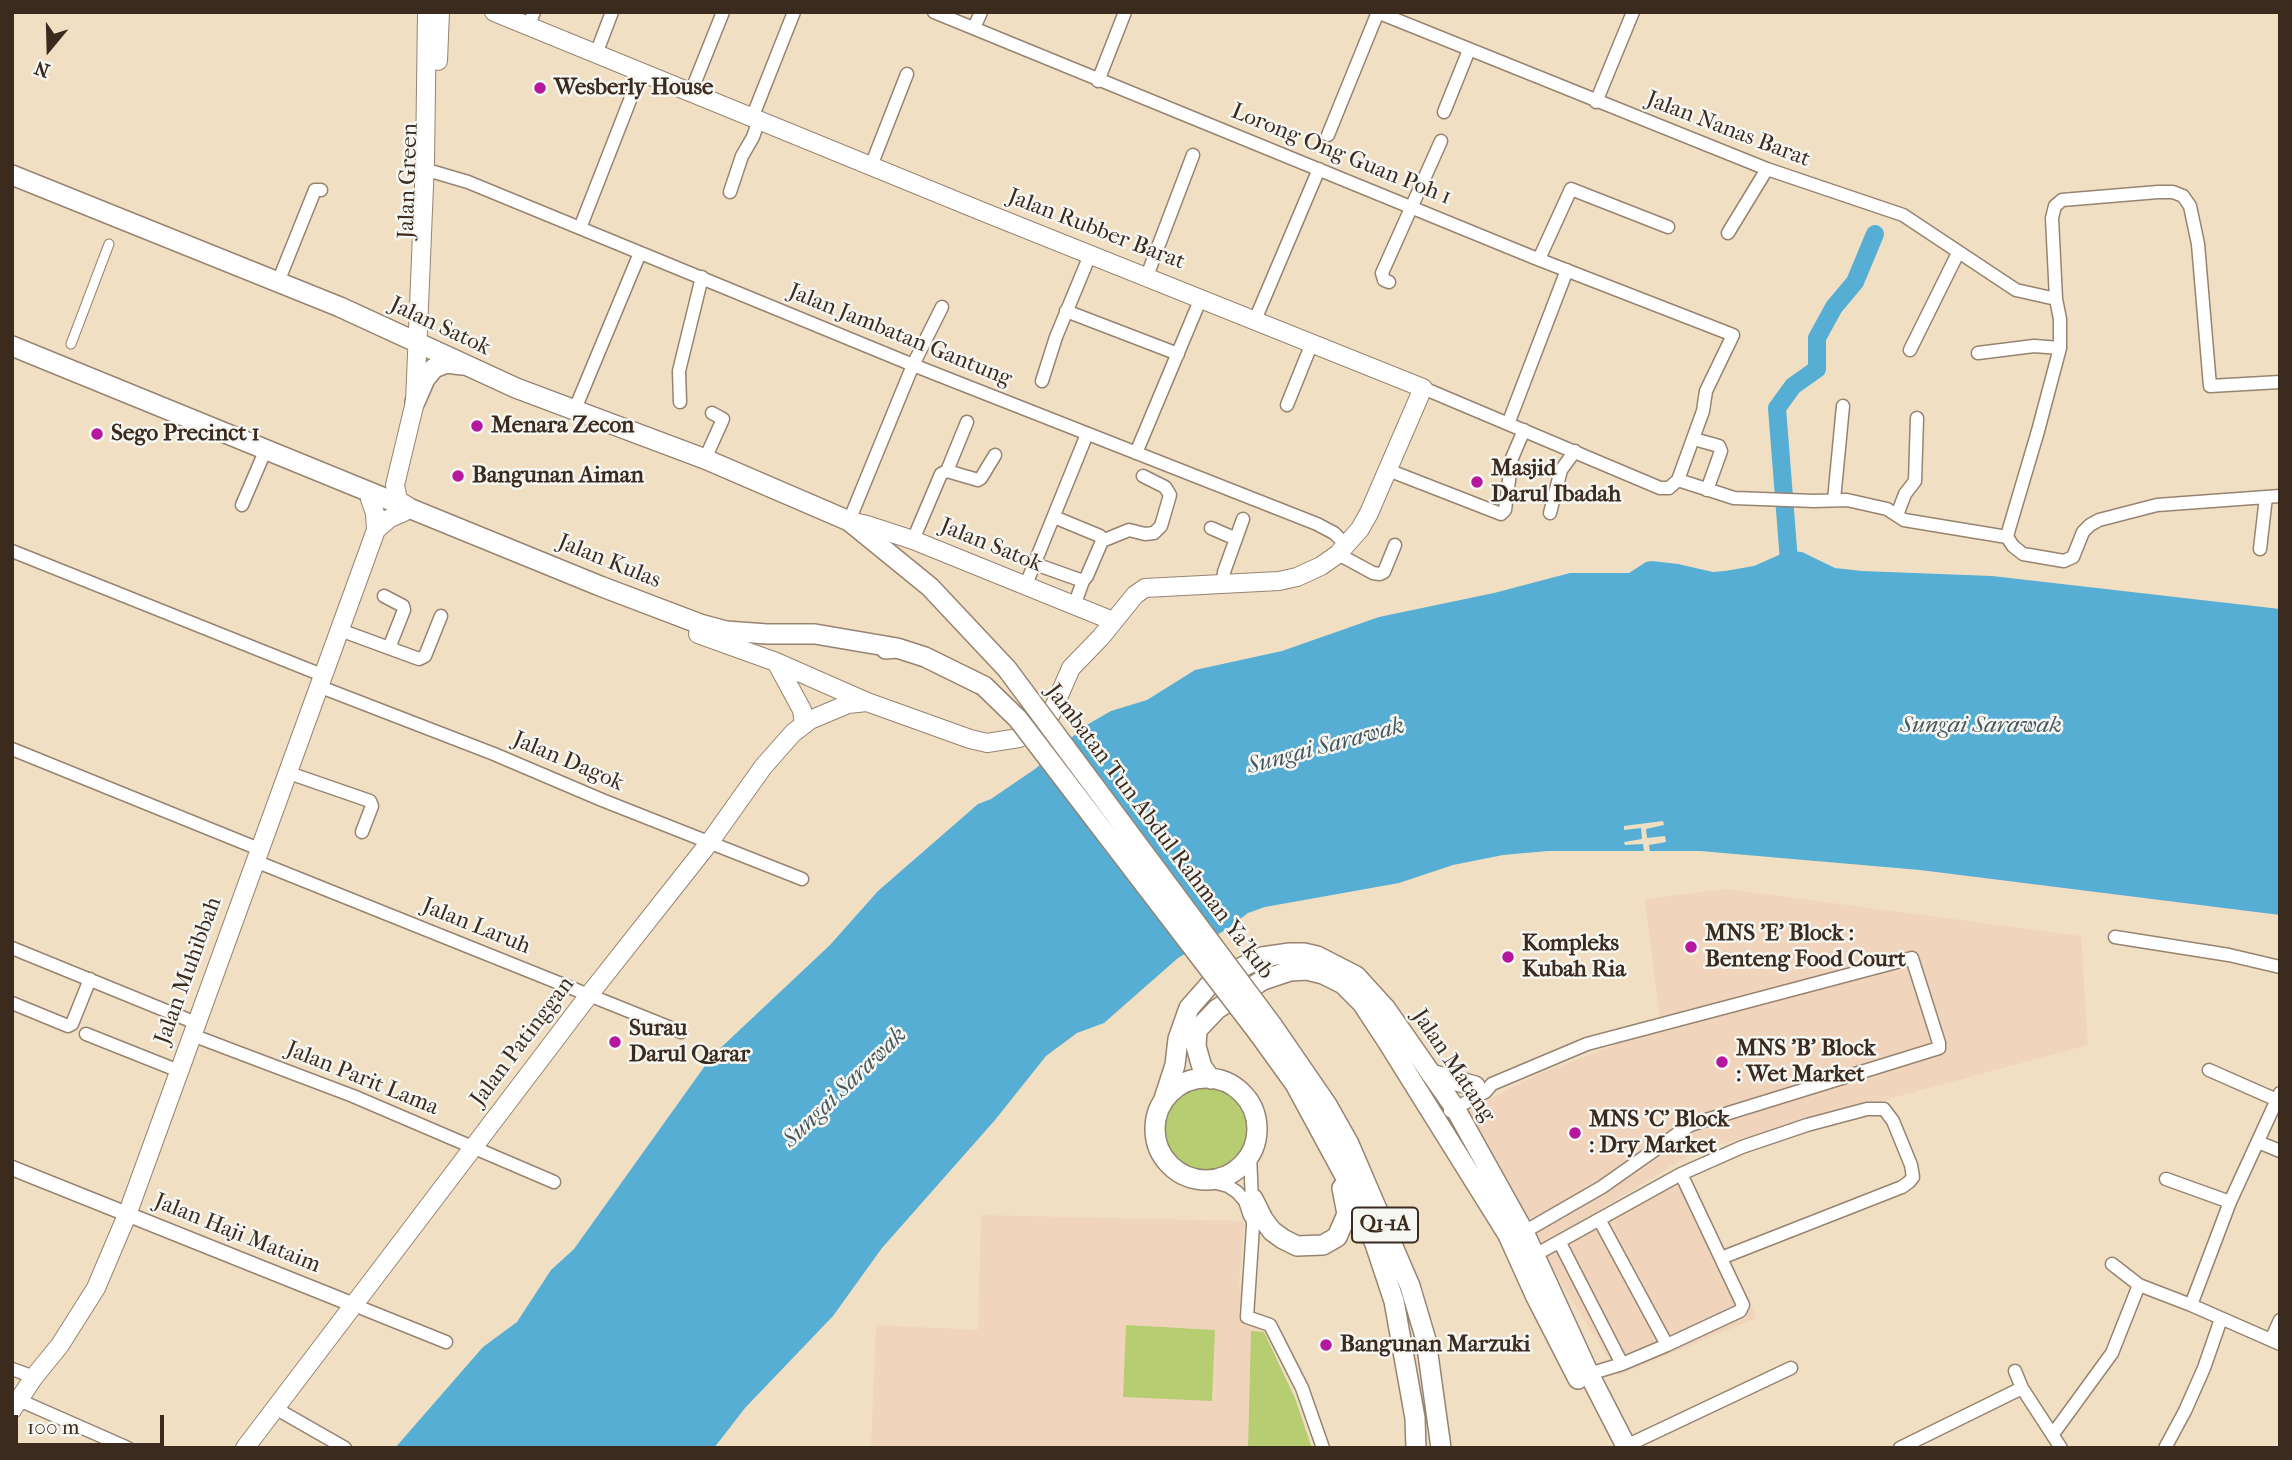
<!DOCTYPE html>
<style>
body{margin:0}
#map{position:relative;width:2292px;height:1460px;overflow:hidden;background:#f0dfc2;font-family:"IM FELL French Canon",serif}
canvas{display:block}
.frame{position:absolute;inset:0;border:14px solid #3b2a1e;pointer-events:none}
.north{position:absolute;left:14px;top:14px;width:70px;height:70px;-webkit-text-stroke:5px #f6f6f2;paint-order:stroke;rotate:199deg;font-size:19px;font-weight:700;line-height:28px;text-align:center;color:#3b2a1e}
.north::after{content:'';display:block;margin:auto;width:24px;height:32px;background:#3b2a1e;clip-path:polygon(50% 0,100% 100%,50% 72%,0 100%)}
.scale{position:absolute;left:14px;top:1415px;width:150px;height:32px;box-sizing:border-box;border:4px solid #3b2a1e;border-top:0;padding-left:9px;font-size:21px;line-height:24px;white-space:nowrap;color:#3b2a1e;-webkit-text-stroke:5px #f6f6f2;paint-order:stroke}
</style>
<div id="map">
<canvas width="2292" height="1460"></canvas>
<div class="frame"></div>
<div class="north">N</div>
<div class="scale">100 m</div>
</div>
<script>
const c = document.querySelector('canvas').getContext('2d');
c.lineJoin = 'round';
function fillPath(path, color) { c.fillStyle = color; c.fill(path, 'evenodd'); }
const shape = rows => new Path2D(rows.map(r => 'M' + r).join(''));
function strokePath(path, color, width, dash) { c.strokeStyle = color; c.lineWidth = width; c.lineCap = dash ? 'butt' : 'round'; c.setLineDash(dash || []); c.stroke(path); }
function write(font, color, halo, rows, align = 'center') {
  c.font = font + ' "IM FELL French Canon",serif'; c.lineWidth = 5; c.setLineDash([]); c.textBaseline = 'middle'; c.strokeStyle = halo; c.fillStyle = color; for (const [text, x, y, turn = 0] of rows) {
    c.save(); c.translate(x, y); c.rotate((+turn || 0) * Math.PI / 180); c.textAlign = isNaN(turn) ? turn : align; if (halo) c.strokeText(text, 0, 0); c.fillText(text, 0, 0); c.restore();
  }
}
const built = shape([
 [1727,889,2081,936,2088,1045,1696,1151,1539,1247,1466,1111,1539,1074,1661,1028,1645,899],
 [1688,1174,1757,1318,1619,1375,1543,1254],
 [981,1215,1244,1221,1239,1286,1259,1322,1262,1337,1259,1448,871,1448,876,1325,978,1330]
]);
const green = shape([
 '1165 1129a41 41 0 1 1 82 0a41 41 0 1 1-82 0Z',
 [1126,1325,1215,1330,1212,1401,1123,1397],
 [1251,1331,1264,1332,1295,1398,1312,1448,1248,1448]
]);
const water = shape([
 [1788,551,1802,552,1835,568,1862,571,1992,576,2280,609,2280,915,1920,870,1700,851,1548,851,1503,855,1453,865,1399,883,1265,907,1248,913,1227,929,1178,958,1104,1023,1077,1033,1046,1056,995,1120,882,1248,833,1316,745,1408,714,1448,395,1448,483,1347,517,1322,551,1270,574,1249,712,1056,830,945,878,891,978,804,991,799,1035,769,1085,726,1111,711,1147,700,1195,670,1282,651,1379,617,1494,593,1570,573,1629,573,1646,562,1652,561,1678,564,1713,572,1725,571,1754,566]
]);
const pier = shape([
 [1663,821,1664,825,1646,829,1647,838,1665,836,1666,842,1649,845,1650,852,1644,852,1643,844,1625,845,1624,842,1642,839,1641,828,1624,830,1624,826]
]);
const river = shape([
 [1790,574,1777,408,1793,386,1817,369,1817,338,1834,307,1855,282,1875,234]
]);
const pedestrian = shape([
 [71,344,109,244]
]);
const minor = shape([
 [934,12,1535,258,1733,335,1706,391,1703,411,1678,480],
 [1377,12,1767,169,1903,215,2016,290,2056,299],
 [528,27,534,12],
 [974,28,981,12],
 [596,54,612,12],
 [1098,81,1125,12],
 [691,92,723,12],
 [1596,102,1633,12],
 [1444,112,1469,50],
 [752,118,794,12],
 [1328,135,1378,12],
 [871,166,907,74],
 [434,172,468,182,913,365,1317,524,1334,533,1346,545],
 [730,192,742,156,753,137,759,120],
 [580,228,641,72],
 [1728,233,1767,169],
 [1539,259,1571,189,1668,227],
 [1147,276,1193,155],
 [278,282,315,190,321,190],
 [1389,282,1384,280,1382,273,1441,141],
 [1066,311,1178,354],
 [1255,320,1319,169],
 [1910,350,1958,253],
 [1978,353,2034,346,2060,348],
 [1042,381,1056,337,1090,255],
 [2280,382,2210,386,2198,244,2190,206,2183,196,2173,192,2158,192,2062,200,2055,206,2052,218,2056,299,2060,319,2060,348,2038,431,2009,529,2007,537,2013,546,2023,554,2064,561,2073,557,2083,532,2090,525,2099,520,2157,505,2280,496],
 [1423,388,1660,488,1669,488,1678,480],
 [680,402,679,371,702,277],
 [1287,405,1312,343],
 [575,409,640,253],
 [1508,424,1567,270],
 [1694,439,1719,446,1721,451,1707,490],
 [1136,453,1201,298],
 [705,459,723,419,712,413],
 [1388,470,1501,514,1505,510,1512,458,1524,430],
 [947,471,967,422],
 [1678,480,1734,498,1814,501,1847,500,1887,509,1904,520,2007,537],
 [1834,500,1843,406],
 [242,505,266,449],
 [1550,513,1561,470,1575,451],
 [1897,515,1905,494,1915,481,1917,418],
 [1054,517,1100,536,1102,541,1087,576,1083,581,1074,606],
 [849,521,913,365,942,307],
 [1211,528,1234,538],
 [913,540,941,474,947,471,978,480,981,478,995,455],
 [1102,541,1129,530,1145,534,1154,533,1161,526,1170,495,1165,487,1143,476],
 [2260,549,2266,497],
 [12,551,322,675],
 [1338,554,1373,573,1380,574,1384,572,1395,545],
 [1035,564,1083,581],
 [1223,584,1224,572,1243,519],
 [1025,587,1087,434],
 [384,596,403,606,404,610,389,648],
 [340,630,419,659,425,656,441,616],
 [318,686,494,754,602,800,802,879],
 [12,749,259,849],
 [286,772,370,801,372,806,362,832],
 [255,861,681,1032],
 [2115,937,2229,955,2280,967],
 [12,948,196,1023],
 [12,1003,68,1026,72,1024,90,979],
 [86,1034,179,1071],
 [192,1035,353,1096,554,1182],
 [2209,1070,2277,1100],
 [1450,1111,1485,1092,1492,1084,1587,1044,1912,958,1939,1043,1939,1048,1690,1125,1602,1187,1524,1232],
 [2258,1142,2280,1151],
 [1250,1154,1253,1226,1247,1317,1270,1325,1302,1388,1323,1448],
 [1681,1174,1742,1147,1807,1125,1867,1109,1884,1109,1893,1121,1911,1165,1913,1177,1909,1182,1902,1187,1721,1258],
 [2166,1179,2230,1202],
 [1205,1180,1228,1186,1237,1192,1245,1201,1250,1216],
 [1600,1221,1667,1345],
 [1560,1243,1622,1364],
 [1535,1255,1681,1174,1743,1305,1740,1311,1667,1345,1622,1364,1589,1374],
 [2112,1264,2139,1285,2191,1305,2280,1344],
 [354,1305,446,1342],
 [2191,1305,2230,1202,2280,1093],
 [2271,1340,2280,1320],
 [12,1369,34,1377],
 [2015,1371,2022,1388,2061,1448],
 [19,1400,128,1448],
 [275,1408,345,1448],
 [2053,1434,2112,1353,2139,1285],
 [1626,1446,1791,1368],
 [1900,1448,2022,1388],
 [2165,1448,2185,1411,2204,1368,2221,1319]
]);
const tertiary = shape([
 [12,1168,354,1305]
]);
const secondary = shape([
 [494,12,981,211,1423,388,1369,513,1360,529,1338,554,1321,566,1297,577,1279,581,1145,588,1135,595,1101,637,1071,668,1051,714,1038,728,1019,738,987,743,970,739,867,702,776,662,698,634],
 [438,61,440,12],
 [409,507,398,500,395,485,415,402,425,162,427,12],
 [849,521,867,525,913,540,1113,621],
 [376,530,390,518,404,512],
 [776,662,802,710,804,724],
 [12,1410,34,1377,60,1345,96,1288,127,1215,376,530,375,513,370,499],
 [245,1448,589,995,709,843,763,767,793,733,810,720,848,704,867,702]
]);
const primary = shape([
 [12,175,340,307,516,388,705,459,849,521,930,587,1007,669],
 [12,346,600,586,700,624,726,631,767,634,815,634,897,648],
 [415,402,425,379,434,368,447,363,462,365],
 [886,649,897,648,925,657,984,686],
 [1272,1025,1327,1105,1349,1144,1410,1286,1426,1340,1441,1448],
 [1259,1034,1295,1084,1347,1180,1375,1244,1394,1301,1415,1418,1416,1448],
 [1431,1074,1475,1086],
 '1155 1129a51 51 0 1 1 102 0a51 51 0 1 1-102 0Z',
 [1211,1079,1202,1067,1199,1057,1196,1046,1197,1030,1217,1009,1263,980,1290,971,1307,970,1323,974,1343,984,1362,1003,1387,1041,1508,1235,1536,1297,1578,1379],
 [1163,1102,1175,1065,1178,1039,1189,1008,1211,983,1262,957,1290,953,1304,953,1317,956,1356,976,1386,1009,1455,1108,1524,1232,1589,1374,1627,1448],
 [1253,1199,1263,1219,1272,1231,1283,1239,1297,1246,1323,1245,1337,1237,1347,1214,1342,1188]
]);
const primaryBridge = shape([
 [1007,669,1272,1025],
 [984,686,1018,719,1259,1034]
]);
const markers = [
 [540,88,7,"#b5179e"],
 [477,426,7,"#b5179e"],
 [97,434,7,"#b5179e"],
 [458,476,7,"#b5179e"],
 [1477,482,7,"#b5179e"],
 [1691,947,7,"#b5179e"],
 [1508,957,7,"#b5179e"],
 [615,1042,7,"#b5179e"],
 [1722,1062,7,"#b5179e"],
 [1575,1133,7,"#b5179e"],
 [1326,1345,7,"#b5179e"]
];
const shields = [
 [1385,1225,66]
];
const shieldNames = [
 ["Q1-1A",1385,1225]
];
const poiNames = [
 ["Wesberly House",554,88],
 ["Menara Zecon",491,426],
 ["Sego Precinct 1",111,434],
 ["Masjid",1491,469],
 ["Darul Ibadah",1491,495],
 ["Bangunan Aiman",472,476],
 ["MNS 'E' Block :",1705,934],
 ["Benteng Food Court",1705,960],
 ["Kompleks",1522,944],
 ["Kubah Ria",1522,970],
 ["Surau",629,1029],
 ["Darul Qarar",629,1055],
 ["MNS 'B' Block",1736,1049],
 [": Wet Market",1736,1075],
 ["MNS 'C' Block",1589,1120],
 [": Dry Market",1589,1146],
 ["Bangunan Marzuki",1340,1345]
];
const streetNames = [
 ["Jalan Nanas Barat",1728,130,21],
 ["Lorong Ong Guan Poh 1",1341,155,22],
 ["Jalan Green",409,181,-88],
 ["Jalan Rubber Barat",1096,230,21],
 ["Jalan Satok",440,327,25],
 ["Jalan Jambatan Gantung",900,336,22],
 ["Jalan Satok",991,546,22],
 ["Jalan Kulas",609,562,22],
 ["Jalan Dagok",568,762,23],
 ["Jambatan Tun Abdul Rahman Ya'kub",1159,832,53],
 ["Jalan Laruh",476,927,22],
 ["Jalan Muhibbah",189,971,-70],
 ["Jalan Patinggan",523,1042,-53],
 ["Jalan Matang",1453,1066,56],
 ["Jalan Parit Lama",362,1079,22],
 ["Jalan Haji Mataim",237,1234,22]
];
const waterNames = [
 ["Sungai Sarawak",1981,726],
 ["Sungai Sarawak",1326,747,-15],
 ["Sungai Sarawak",845,1088,-44]
];
fillPath(built, '#f0d5bc');
fillPath(green, '#b7cd72');
fillPath(water, '#57aed4');
fillPath(pier, '#f0dfc2');
strokePath(river, '#57aed4', 18);
strokePath(pedestrian, '#968470', 11);
strokePath(minor, '#968470', 15);
strokePath(tertiary, '#968470', 17);
strokePath(secondary, '#968470', 20);
strokePath(primary, '#968470', 22);
strokePath(pedestrian, '#fff', 9);
strokePath(minor, '#fff', 12);
strokePath(tertiary, '#fff', 14);
strokePath(secondary, '#fff', 18);
strokePath(primary, '#fff', 19);
strokePath(primaryBridge, '#968470', 22, []);
strokePath(primaryBridge, '#fff', 19);
for (const [x, y, r, color] of markers) { const dot = new Path2D(); dot.arc(x, y, r, 0, 2 * Math.PI); c.fillStyle = color; c.fill(dot); strokePath(dot, '#f6f6f2', 2.5); }
for (const [x, y, w] of shields) { const box = new Path2D(); box.roundRect(x - w / 2, y - 17.5, w, 35, 5); c.fillStyle = '#f6f6f2'; c.fill(box); strokePath(box, '#3b2a1e', 2); }
write('bold 21px', '#3b2a1e', null, shieldNames);
write('bold 23px', '#3b2a1e', '#f6f6f2', poiNames, 'left');
write('23px', '#3b2a1e', '#f6f6f2', streetNames);
write('italic 24px', '#45585e', '#f6f6f2', waterNames);
</script>
